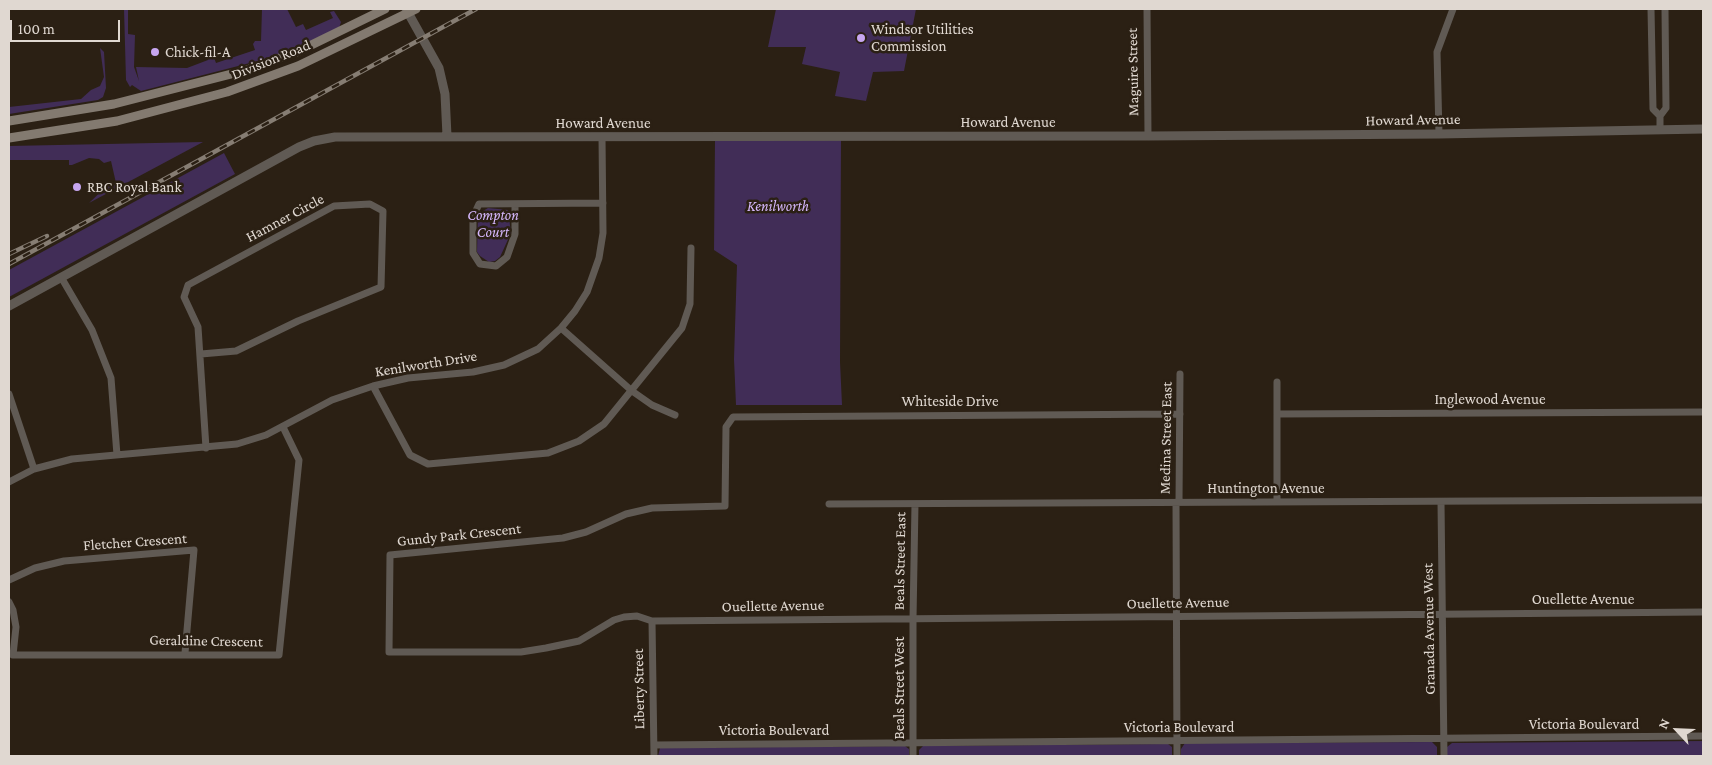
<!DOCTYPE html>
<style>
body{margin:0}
#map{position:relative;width:1712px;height:765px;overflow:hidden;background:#2b2014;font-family:"Crimson Pro",serif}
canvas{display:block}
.frame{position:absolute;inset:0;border:10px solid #e0d8d1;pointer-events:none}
.north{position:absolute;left:1652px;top:705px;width:50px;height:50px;-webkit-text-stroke:4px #2b2014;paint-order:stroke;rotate:295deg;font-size:14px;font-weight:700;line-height:20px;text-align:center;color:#e0d8d1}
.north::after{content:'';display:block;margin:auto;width:18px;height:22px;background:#e0d8d1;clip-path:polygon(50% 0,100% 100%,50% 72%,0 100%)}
.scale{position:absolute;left:10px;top:20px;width:110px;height:22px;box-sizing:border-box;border:2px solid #e0d8d1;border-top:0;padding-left:6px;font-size:15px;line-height:18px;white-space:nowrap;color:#e0d8d1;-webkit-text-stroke:4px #2b2014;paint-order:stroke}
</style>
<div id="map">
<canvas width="1712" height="765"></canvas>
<div class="frame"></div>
<div class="north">N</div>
<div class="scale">100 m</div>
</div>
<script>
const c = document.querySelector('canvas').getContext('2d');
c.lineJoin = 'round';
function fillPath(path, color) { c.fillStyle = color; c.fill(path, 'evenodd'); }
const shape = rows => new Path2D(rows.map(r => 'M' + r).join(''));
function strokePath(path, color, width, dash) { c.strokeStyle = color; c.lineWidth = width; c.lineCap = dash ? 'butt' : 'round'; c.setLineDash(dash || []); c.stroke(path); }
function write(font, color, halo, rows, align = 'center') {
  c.font = font + ' "Crimson Pro",serif'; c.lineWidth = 5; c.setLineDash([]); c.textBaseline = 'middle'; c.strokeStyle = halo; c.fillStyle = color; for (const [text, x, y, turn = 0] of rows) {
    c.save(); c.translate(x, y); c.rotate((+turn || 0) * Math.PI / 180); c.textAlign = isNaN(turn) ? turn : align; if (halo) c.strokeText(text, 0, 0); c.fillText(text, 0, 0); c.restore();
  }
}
const green = shape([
 [124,9,128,9,128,34,135,35,134,67,139,81,136,67,187,68,208,60,212,52,216,63,255,50,253,44,255,41,261,41,262,9,287,9,296,27,303,24,306,30,333,18,330,12,334,11,341,22,339,28,277,56,141,91,132,85,130,87,126,80],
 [776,9,916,9,904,71,873,72,866,101,835,96,840,72,802,64,806,47,768,47],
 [100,48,104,52,106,88,103,97,98,100,9,114,9,107,81,99,91,90,100,86,104,77],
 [715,140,841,140,840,362,842,405,736,405,734,359,737,265,714,250],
 [203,142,89,203,109,184,116,183,111,161,104,163,99,159,89,158,72,165,69,165,69,160,9,160,9,146],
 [224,153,235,174,9,297,9,270],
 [488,208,508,210,511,233,500,257,495,261,489,262,480,256,477,252,478,214],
 [1703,741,1703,756,1447,756,1447,747,1452,743],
 [1432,742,1437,747,1437,756,1181,756,1181,749,1185,743],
 [1168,744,1172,747,1172,756,919,756,919,750,923,746],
 [905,746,909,749,909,756,658,756,660,748]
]);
const minor = shape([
 [1147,9,1148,136],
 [1651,9,1653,109,1660,116],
 [1660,129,1660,116,1666,108,1665,9],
 [1439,134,1437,52,1453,9],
 [515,204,515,234,507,257,496,266,480,264,473,253,473,217,479,204,603,203],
 [61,277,92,330,111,378,117,455],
 [561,328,632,391,652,405,675,415],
 [201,354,236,351,298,321,381,287,383,211,370,204,334,206,188,285,184,297,198,327,206,448],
 [373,386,410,455,428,464,548,453,579,441,604,424,682,328,690,304,691,248],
 [9,394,34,469],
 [1180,414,733,417,726,427,725,506,652,508,626,514,586,532,563,538,390,555,389,652,521,652,546,648,579,641,614,620,624,617,637,616,652,621,1703,612],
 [1277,414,1703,412],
 [9,482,34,469,72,459,237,444,266,435,332,400,373,386,408,378,473,372,504,365,538,349,561,328,575,311,587,292,599,258,603,233,602,137],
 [1179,502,1180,374],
 [1277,502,1277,382],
 [1441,502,1444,756],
 [1176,503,1177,756],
 [829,504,1703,500],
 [9,580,35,568,64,561,194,550,185,653],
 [9,602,13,610,16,627,13,655,279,655,299,460,283,427],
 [652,621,654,756],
 [654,745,1703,736],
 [913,756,913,619,915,504]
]);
const tertiary = shape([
 [406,9,439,68,445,94,447,136],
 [9,306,299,147,314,141,335,137,1148,136,1439,134,1703,129]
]);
const secondary = shape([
 [9,121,114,104,247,70,299,51,385,9],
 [9,138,117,121,227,92,298,66,416,9]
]);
const rail = shape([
 [9,254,47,236],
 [9,264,476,9]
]);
const markers = [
 [861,38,5,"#c7a6f0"],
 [155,52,5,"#c7a6f0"],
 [77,187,5,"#c7a6f0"]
];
const poiNames = [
 ["Windsor Utilities",871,29],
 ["Commission",871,46],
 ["Chick-fil-A",165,52],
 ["RBC Royal Bank",87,187]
];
const streetNames = [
 ["Division Road",271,60,-22],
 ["Maguire Street",1133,72,-91],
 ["Howard Avenue",1413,120,-1],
 ["Howard Avenue",1008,122],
 ["Howard Avenue",603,123],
 ["Hamner Circle",285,218,-28],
 ["Kenilworth Drive",426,364,-9],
 ["Inglewood Avenue",1490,399],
 ["Whiteside Drive",950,401],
 ["Medina Street East",1166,438,-89],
 ["Huntington Avenue",1266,488],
 ["Gundy Park Crescent",459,535,-6],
 ["Fletcher Crescent",135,542,-4],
 ["Beals Street East",900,561,-89],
 ["Ouellette Avenue",1583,599],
 ["Ouellette Avenue",1178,603,-1],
 ["Ouellette Avenue",773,606,-1],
 ["Granada Avenue West",1429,629,-91],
 ["Geraldine Crescent",206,641,1],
 ["Beals Street West",899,688,-90],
 ["Liberty Street",639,689,-91],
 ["Victoria Boulevard",1584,724],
 ["Victoria Boulevard",1179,727],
 ["Victoria Boulevard",774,730]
];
const parkNames = [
 ["Kenilworth",778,206],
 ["Compton",493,215],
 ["Court",493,232]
];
fillPath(green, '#412d57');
strokePath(minor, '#605a54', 7);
strokePath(tertiary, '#605a54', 9);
strokePath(secondary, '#837a70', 9);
strokePath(rail, '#867d73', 4.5);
strokePath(rail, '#2b2014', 2.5, [8]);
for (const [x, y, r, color] of markers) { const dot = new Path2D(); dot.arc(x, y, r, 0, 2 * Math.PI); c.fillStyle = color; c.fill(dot); strokePath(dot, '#2b2014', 2); }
write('15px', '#e0d8d1', '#2b2014', poiNames, 'left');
write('15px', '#e0d8d1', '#2b2014', streetNames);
write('italic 15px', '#d6b8fe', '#2b2014', parkNames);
</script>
